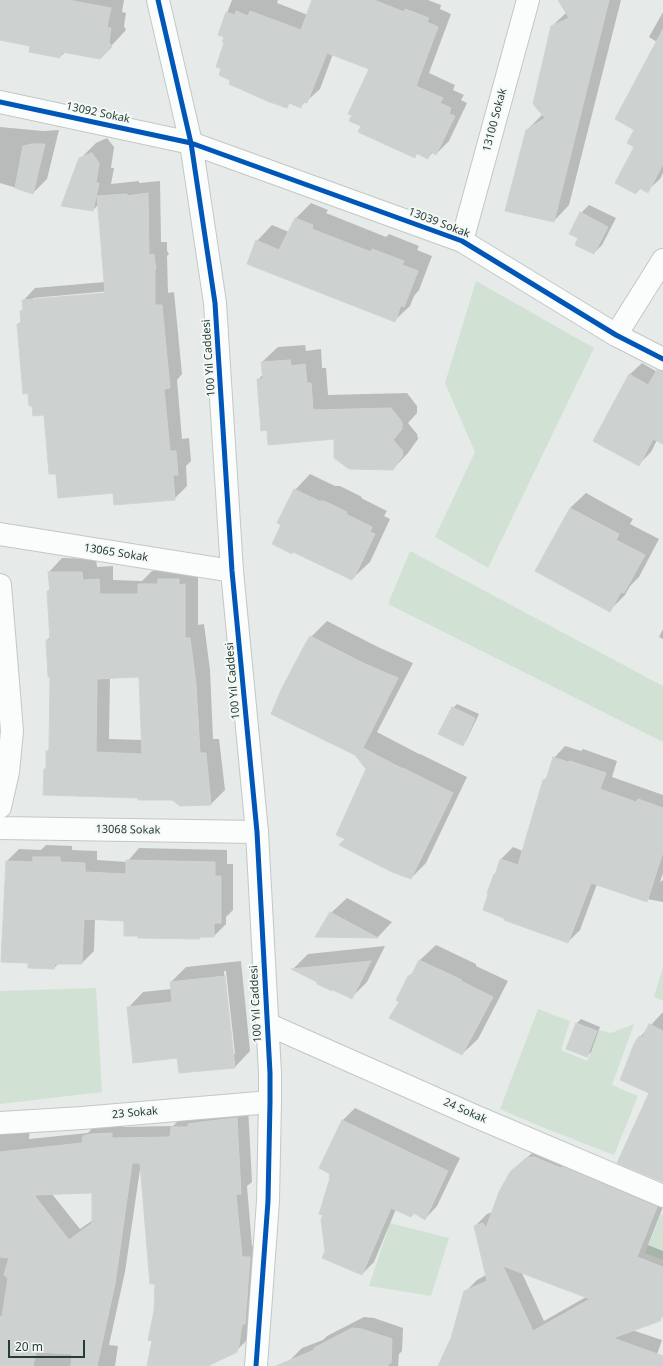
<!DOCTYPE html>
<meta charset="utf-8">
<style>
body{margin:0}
#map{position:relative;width:663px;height:1366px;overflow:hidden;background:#e6eae8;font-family:"Noto Sans",sans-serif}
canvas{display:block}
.scale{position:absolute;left:8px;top:1340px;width:77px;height:18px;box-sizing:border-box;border:2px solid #253d35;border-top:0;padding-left:5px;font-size:12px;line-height:14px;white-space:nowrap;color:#253d35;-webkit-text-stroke:3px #f4f9f6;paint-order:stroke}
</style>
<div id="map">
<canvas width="663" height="1366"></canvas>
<div class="scale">20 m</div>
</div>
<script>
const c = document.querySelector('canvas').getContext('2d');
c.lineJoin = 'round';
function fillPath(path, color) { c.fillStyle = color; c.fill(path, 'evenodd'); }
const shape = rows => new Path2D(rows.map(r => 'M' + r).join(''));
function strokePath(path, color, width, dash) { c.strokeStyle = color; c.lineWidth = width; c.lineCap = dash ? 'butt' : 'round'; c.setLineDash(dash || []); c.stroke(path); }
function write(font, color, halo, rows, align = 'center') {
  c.font = font + ' "Noto Sans",sans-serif'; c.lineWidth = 4; c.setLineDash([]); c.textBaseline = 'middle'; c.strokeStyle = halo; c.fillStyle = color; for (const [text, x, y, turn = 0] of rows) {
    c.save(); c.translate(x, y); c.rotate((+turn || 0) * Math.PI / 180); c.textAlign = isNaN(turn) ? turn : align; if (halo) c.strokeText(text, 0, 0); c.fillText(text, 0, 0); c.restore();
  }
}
const green = shape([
 [476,281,594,348,488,568,435,537,475,452,445,383],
 [410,551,663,686,663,742,388,604],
 [663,967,663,1001,654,997],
 [96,988,102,1092,0,1104,0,991],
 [538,1009,570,1021,561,1050,587,1061,599,1030,611,1033,634,1024,612,1085,638,1096,614,1155,542,1127,500,1109],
 [661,1214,663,1215,663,1260,645,1253],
 [390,1223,449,1238,431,1296,369,1286]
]);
const shadow = shape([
 [0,0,124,0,122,12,126,13,124,26,126,30,100,58,66,51,60,57,31,45,0,39],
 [232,0,278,0,277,3,308,15,313,0,428,0,441,5,440,9,451,14,429,73,455,85,453,90,464,95,461,100,467,103,449,141,436,154,433,152,428,158,418,153,414,157,362,126,370,68,333,54,320,89,300,107,290,103,286,107,231,79,222,69,225,37,219,34],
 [559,0,621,0,569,205,554,221,527,130,543,114,552,26,567,12],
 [663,12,663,173,660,179,647,191,641,188,636,193,635,129,657,42,649,37],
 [0,127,43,131,59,130,47,179,33,193,0,183],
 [107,138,114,147,111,168,114,168,111,184,139,181,139,183,160,181,161,242,167,242,167,251,169,254,167,256,168,293,174,292,182,374,177,380,182,439,189,438,191,461,186,466,187,486,174,499,114,492,57,473,45,414,18,324,22,321,21,311,23,309,23,301,35,288,105,282,99,204,93,210,80,159,96,143],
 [110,291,110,293,33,300,33,298],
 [311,203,328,210,326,213,386,237,389,234,419,246,417,250,432,256,419,290,414,296,410,306,394,321,257,241,272,225,289,232,296,218],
 [589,205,616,218,602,245,594,253,579,237,581,213],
 [305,345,306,351,321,349,322,368,326,368,328,395,407,393,417,406,417,413,408,423,417,434,418,439,408,453,393,469,335,438,268,429,258,380,263,374,262,362,278,347],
 [642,363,659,373,663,369,663,439,657,440,651,452,639,464,629,375],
 [310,474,335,486,340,486,362,497,361,498,387,511,384,516,390,519,370,562,354,577,282,525,295,490],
 [586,493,633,519,630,524,659,539,639,577,630,586,625,595,610,610,570,508],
 [62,558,96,559,97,567,113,566,113,580,142,581,152,571,198,571,198,625,204,624,210,670,213,739,219,739,225,790,211,804,181,805,172,799,47,768,47,751,50,749,51,676,47,640,50,637,48,591,50,589,49,572],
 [140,676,143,740,109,739,110,677],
 [327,621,378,647,413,663,377,732,419,754,420,754,467,777,426,863,411,878,347,838,368,769,303,648,311,637],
 [663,629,663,639,659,637],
 [457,704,479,714,466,741,462,745,453,708],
 [565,746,581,751,583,749,617,761,612,777,663,795,663,873,660,882,663,880,663,902,647,899,597,884,580,930,568,942,507,919,495,875,497,873,501,859,513,847,523,851,544,780,548,776,554,758],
 [46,845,72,846,72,850,97,851,97,860,127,862,139,848,227,850,227,864,233,864,233,910,226,917,226,924,214,936,125,920,95,919,94,951,82,963,59,963,54,968,29,962,7,861,19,849,41,850],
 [347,898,392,922,378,937,317,936,331,913],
 [436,945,476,964,476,966,508,981,478,1039,462,1054,400,1001,409,976,416,970,420,960],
 [385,946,367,982,351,998,293,969,308,954],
 [241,961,250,1051,235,1067,178,1057,128,1008,143,992,171,989,171,982,186,967],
 [224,971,226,971,235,1054,233,1054],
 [662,1013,663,1013,663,1181,650,1092,640,1037],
 [581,1019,600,1027,591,1052,587,1056,577,1023],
 [248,1107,252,1182,247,1186,252,1246,261,1246,247,1340,236,1351,206,1366,148,1366,163,1305,156,1284,140,1169,125,1272,109,1345,118,1346,115,1366,0,1366,0,1133,30,1129,29,1139,88,1133,95,1125,122,1122,123,1127,173,1126,183,1116],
 [93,1192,93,1220,80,1229,52,1194],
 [355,1108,460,1158,437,1206,425,1219,414,1213,396,1209,374,1262,362,1274,326,1251,324,1215,332,1174,320,1168,343,1120],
 [539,1147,663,1207,648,1245,663,1251,663,1316,659,1320,632,1330,662,1340,653,1366,439,1366,452,1338,465,1292,477,1280,486,1275,475,1226,487,1214,493,1212,523,1161],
 [522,1273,586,1297,544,1321],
 [364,1317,374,1318,403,1328,402,1351,399,1354,398,1366,284,1366,302,1348,323,1340,327,1336]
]);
const building = shape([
 [0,0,68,0,111,8,107,27,111,28,109,42,112,47,100,59,62,52,60,58,29,52,30,46,0,40,0,0],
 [312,0,374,0,404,12,405,9,429,18,427,22,438,27,416,86,443,98,440,103,451,108,449,114,455,116,436,155,431,152,428,159,416,153,415,158,358,132,361,126,349,121,352,115,348,114,369,69,327,53,307,103,303,102,301,108,289,103,287,108,267,101,229,84,230,80,219,75,221,69,216,67,224,43,222,42,224,37,218,35,226,12,235,15,236,11,248,16,250,11,301,30,312,0],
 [558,0,609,0,554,222,505,211,526,130,545,118,533,104,551,26,569,18,558,0],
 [663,29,663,164,648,193,639,188,636,194,615,183,634,147,627,143,634,130,615,119,663,29],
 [32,144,45,144,33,194,15,188,23,146,32,144],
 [92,153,99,163,96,183,99,183,93,211,61,206,79,158,92,153],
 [148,193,149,255,154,254,155,264,156,267,155,270,155,305,162,305,170,388,164,389,170,451,176,451,178,475,173,475,175,500,114,505,113,493,58,498,56,474,49,474,44,415,33,416,32,406,29,406,28,393,23,394,17,324,21,324,20,311,23,310,22,300,105,293,97,196,127,194,127,196,148,193],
 [580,212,608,227,594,254,575,245,578,238,569,234,580,212],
 [295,218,313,225,312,229,371,252,372,249,404,261,402,265,418,271,404,307,401,305,395,322,247,264,256,240,279,250,295,218],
 [290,360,291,366,305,364,307,383,311,383,313,410,391,408,402,422,402,429,393,440,402,450,403,455,393,470,349,469,334,458,334,439,268,445,267,430,261,431,257,379,263,379,261,362,290,360],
 [657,370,663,371,663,444,653,439,639,466,593,441,629,374,648,385,657,370],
 [294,489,319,501,324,501,347,512,346,514,372,527,370,532,375,534,354,578,353,578,352,580,293,552,292,554,272,544,281,525,277,523,294,489],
 [570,508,619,534,616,540,645,555,624,593,621,592,610,612,535,571,570,508],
 [48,572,82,572,83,580,99,579,100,594,138,594,138,584,158,584,158,579,179,579,179,585,185,584,185,638,190,638,196,684,200,753,206,753,211,805,180,806,172,800,138,800,138,798,43,795,44,769,46,769,46,751,49,751,50,677,48,677,46,640,50,640,47,591,50,591,48,572],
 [139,677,142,754,96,752,97,679,139,677],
 [310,636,363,663,398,678,363,748,403,769,403,768,453,793,411,879,392,872,339,845,345,839,336,835,366,769,355,755,271,714,281,690,303,648,310,636],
 [452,707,475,718,463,746,438,734,452,707],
 [553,757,568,762,570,761,606,773,600,789,636,802,638,799,663,808,663,852,647,902,591,883,568,943,504,920,506,919,483,910,488,894,487,893,494,874,495,875,500,859,518,865,543,780,546,780,553,757],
 [33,857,60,857,60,862,85,863,85,872,126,874,126,860,215,862,215,876,221,876,221,923,214,923,214,937,200,937,200,939,138,938,138,936,124,936,124,921,84,919,82,964,55,964,54,969,28,968,28,963,1,962,6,861,33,862,33,857],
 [330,912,378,938,315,937,330,912],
 [419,960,462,980,461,981,493,997,462,1055,389,1018,399,1002,396,1000,408,976,411,976,419,960],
 [371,961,352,999,333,990,332,991,317,984,317,982,291,969,371,961],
 [225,976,235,1068,179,1073,177,1058,133,1063,127,1007,172,1002,170,982,225,976],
 [576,1023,597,1031,587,1057,566,1049,576,1023],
 [649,1024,663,1031,663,1182,617,1163,649,1093,620,1080,634,1044,639,1036,642,1038,649,1024],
 [237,1118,241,1194,236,1194,242,1257,250,1257,245,1324,242,1324,239,1345,237,1352,208,1366,147,1366,152,1341,148,1340,154,1311,155,1284,150,1284,140,1163,132,1163,115,1284,97,1366,71,1366,72,1354,36,1352,33,1366,0,1366,0,1316,2,1317,8,1278,4,1275,9,1258,0,1257,0,1152,82,1143,83,1136,92,1134,112,1133,112,1138,170,1137,171,1127,188,1127,188,1124,201,1122,237,1118],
 [92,1193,92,1223,69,1240,34,1195,92,1193],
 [342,1120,448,1171,425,1220,414,1213,411,1217,391,1208,362,1275,322,1258,325,1251,321,1219,323,1215,319,1214,330,1178,329,1177,330,1174,319,1168,342,1120],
 [534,1157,561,1168,562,1167,568,1169,657,1207,637,1257,663,1267,663,1313,660,1321,613,1338,663,1356,663,1366,438,1366,451,1338,464,1291,487,1281,474,1226,483,1223,486,1228,499,1192,510,1172,526,1158,534,1157],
 [503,1266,590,1299,533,1331,503,1266],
 [352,1328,362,1329,392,1339,391,1363,389,1363,388,1366,276,1366,314,1350,314,1348,352,1328]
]);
const street = shape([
 [0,102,191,143,462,241,616,335,663,359],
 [462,241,528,0],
 [616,335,663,260],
 [0,534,232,571],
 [0,585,12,731,8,772,0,807],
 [0,828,257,832],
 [267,1024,477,1117,663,1196],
 [0,1123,82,1118,270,1102]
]);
const secondary = shape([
 [158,0,191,143,215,303,232,571,257,832,270,1073,270,1102,268,1201,256,1366]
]);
const cycleway = shape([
 [158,0,191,143,215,303,232,571,257,832,270,1073,270,1102,268,1201,256,1366],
 [0,102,191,143,462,241,616,335,663,359]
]);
const streetNames = [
 ["13092 Sokak",98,113,12],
 ["13100 Sokak",495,120,-75],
 ["13039 Sokak",439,223,21],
 ["100 Yıl Caddesi",209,358,-94],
 ["13065 Sokak",116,553,9],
 ["100 Yıl Caddesi",233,681,-95],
 ["13068 Sokak",128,830,1],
 ["100 Yıl Caddesi",256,1004,-93],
 ["24 Sokak",465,1111,24],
 ["23 Sokak",135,1113,-5]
];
fillPath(green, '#d1e2d5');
fillPath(shadow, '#0003');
fillPath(building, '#cdd1cf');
strokePath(building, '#cfd3d1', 1);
strokePath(street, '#c3c7c5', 24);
strokePath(secondary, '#c2c8c5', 24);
strokePath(street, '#fbfcfc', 22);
strokePath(secondary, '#fbfcfc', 22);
strokePath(cycleway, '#0057b8', 5);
write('11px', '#253d35', '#f4f9f6', streetNames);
</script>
